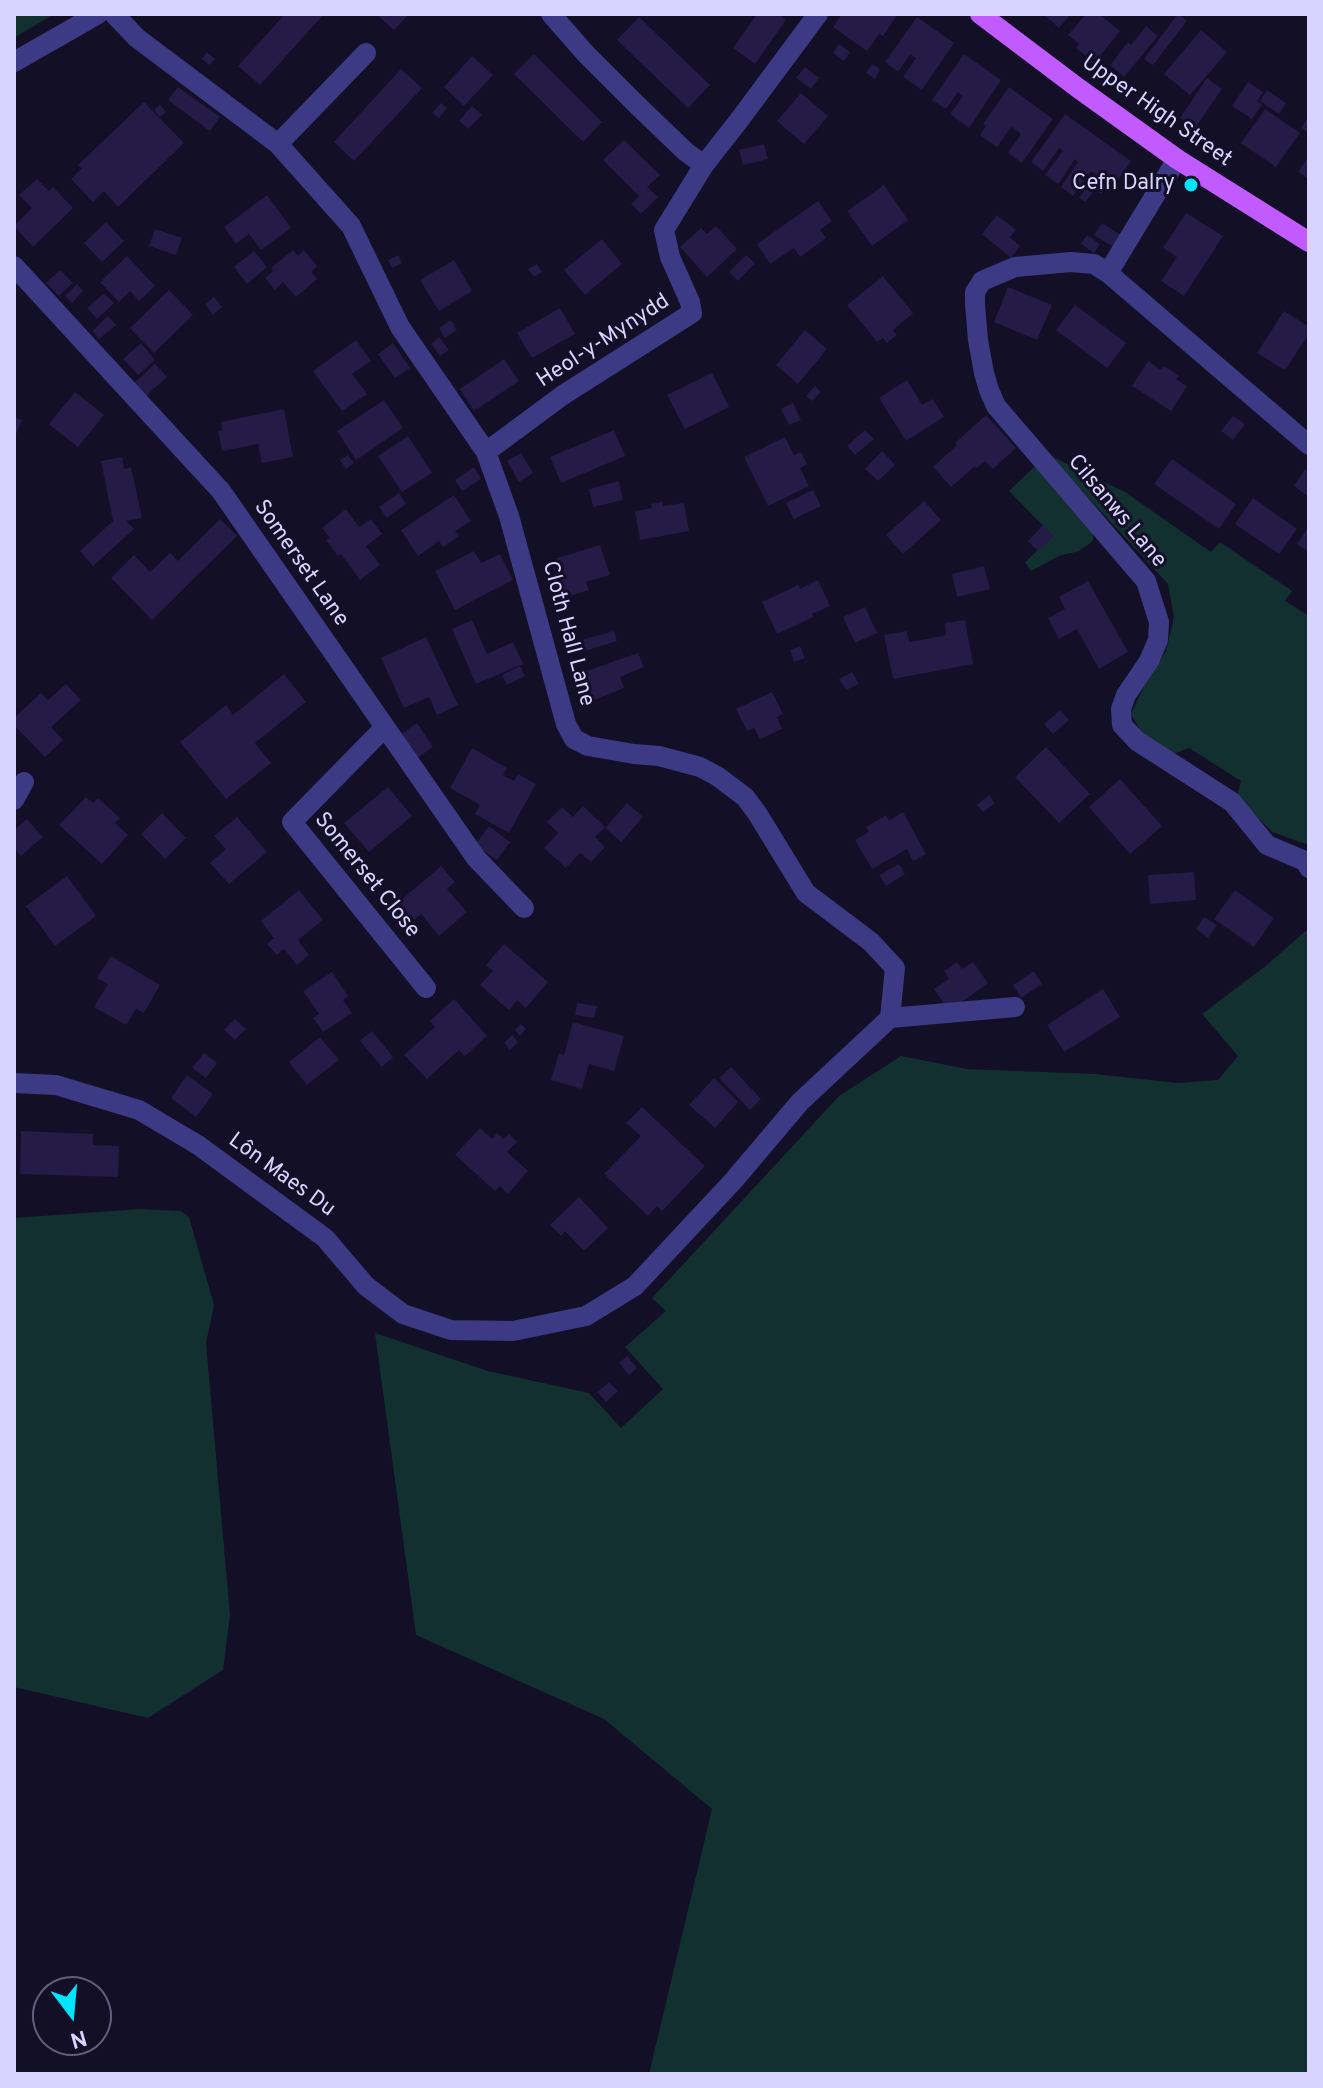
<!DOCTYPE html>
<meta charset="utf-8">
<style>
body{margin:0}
#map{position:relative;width:1323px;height:2088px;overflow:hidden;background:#130f26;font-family:Overpass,sans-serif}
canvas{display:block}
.frame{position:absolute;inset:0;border:16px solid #d9d4ff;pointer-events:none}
.north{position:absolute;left:32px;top:1976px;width:80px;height:80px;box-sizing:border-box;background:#130f26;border:2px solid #625e7d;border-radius:50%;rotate:164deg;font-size:22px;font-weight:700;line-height:32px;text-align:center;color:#d9d4ff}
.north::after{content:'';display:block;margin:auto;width:28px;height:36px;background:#00e5ff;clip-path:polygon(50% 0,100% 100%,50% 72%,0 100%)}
</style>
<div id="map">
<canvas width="1323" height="2088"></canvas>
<div class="frame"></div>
<div class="north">N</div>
</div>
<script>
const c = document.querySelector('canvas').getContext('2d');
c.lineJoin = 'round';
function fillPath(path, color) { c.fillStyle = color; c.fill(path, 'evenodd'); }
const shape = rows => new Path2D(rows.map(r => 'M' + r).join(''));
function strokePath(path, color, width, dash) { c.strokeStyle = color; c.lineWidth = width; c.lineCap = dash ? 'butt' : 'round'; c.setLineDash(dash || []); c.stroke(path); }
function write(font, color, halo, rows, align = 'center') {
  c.font = font + ' Overpass,sans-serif'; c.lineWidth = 6; c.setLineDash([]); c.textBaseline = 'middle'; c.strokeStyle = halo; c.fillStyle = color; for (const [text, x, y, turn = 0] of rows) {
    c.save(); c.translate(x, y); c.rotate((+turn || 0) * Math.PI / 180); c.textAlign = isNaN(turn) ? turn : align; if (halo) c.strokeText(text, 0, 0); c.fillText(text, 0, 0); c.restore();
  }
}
const green = shape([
 [14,14,54,14,14,38],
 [1049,455,1125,492,1211,552,1220,542,1292,591,1285,601,1309,616,1309,845,1272,832,1237,796,1241,781,1189,748,1171,755,1146,740,1131,714,1144,686,1166,651,1174,617,1168,584],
 [1035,466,1093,530,1093,541,1079,551,1059,556,1031,571,1025,562,1053,536,1009,491],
 [1309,928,1309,2074,649,2074,712,1809,604,1719,416,1635,375,1333,488,1371,589,1393,621,1428,663,1389,625,1347,666,1311,652,1298,839,1096,901,1056,967,1069,1095,1074,1178,1083,1218,1080,1238,1056,1202,1014,1268,964],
 [140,1209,181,1211,189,1217,214,1305,206,1343,230,1615,223,1670,148,1718,14,1687,14,1218]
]);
const building = shape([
 [285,14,324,14,260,85,238,66],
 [376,14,409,14,394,30],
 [757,14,778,14,786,20,755,64,733,48],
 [842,14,898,14,883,36,879,34,867,51,833,27],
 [1043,14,1071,14,1059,28],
 [1086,14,1099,14,1120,31,1097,60,1089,53,1086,56,1076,48,1079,44,1068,35],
 [1178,14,1187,21,1153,65,1144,59],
 [639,17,710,85,688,108,617,40],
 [917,17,954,43,922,90,903,77,916,58,910,54,898,72,885,62],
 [1146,26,1158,36,1124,77,1110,65,1128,42,1131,45],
 [1201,30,1227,52,1190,95,1164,74],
 [839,44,850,52,844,61,833,53],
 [207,52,215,59,209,65,202,59],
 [534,54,602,122,583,142,514,74],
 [964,54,1001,80,969,128,950,114,963,96,958,92,946,109,932,100],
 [472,56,493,75,464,106,444,87],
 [872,64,880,69,875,79,866,73],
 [805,67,819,78,811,89,796,78],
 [401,69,422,88,354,161,334,142],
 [1207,78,1222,89,1195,128,1180,118],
 [1248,82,1263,92,1257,101,1262,105,1252,119,1232,106],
 [178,87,220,117,210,131,168,100],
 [1009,87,1053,119,1022,163,1008,153,1021,134,1011,127,997,147,980,135,986,126,983,124],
 [1267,90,1286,103,1279,114,1260,101],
 [801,93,828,116,804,144,777,121],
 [144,102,184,143,118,207,104,191,93,202,71,179,82,168,78,165],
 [441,103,447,108,439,118,432,113],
 [160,105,166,112,160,117,154,110],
 [472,106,482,115,468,129,459,121],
 [1265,109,1300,133,1276,167,1241,143],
 [1065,114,1131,161,1113,187,1109,183,1101,194,1095,190,1085,202,1079,198,1096,174,1091,171,1073,196,1061,187,1078,162,1075,159,1058,184,1045,175,1063,151,1059,148,1043,171,1031,162],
 [1309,116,1309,133,1301,128],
 [624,140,660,175,647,187,658,197,641,214,631,204,639,196,603,160],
 [764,144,768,159,743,165,739,150],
 [1309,156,1309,179,1298,172],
 [37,179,49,191,53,187,73,208,33,247,14,226,32,208,19,195],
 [884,185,908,220,872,246,847,211],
 [267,195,291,228,261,250,249,234,236,244,224,227],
 [818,201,832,221,820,230,826,238,800,257,794,248,770,264,757,244],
 [1186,213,1223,236,1184,296,1161,281,1177,257,1163,248],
 [997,215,1016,230,1010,237,1020,246,1011,258,982,234],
 [106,222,124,241,102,262,84,243],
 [1102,223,1121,235,1113,247,1094,235],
 [716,226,737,249,707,277,680,247,701,228,707,234],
 [155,229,182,238,176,255,149,246],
 [1087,235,1100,244,1094,253,1081,244],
 [602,239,622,264,585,295,564,270],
 [293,250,298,256,304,250,317,266,311,272,317,279,296,297,283,282,275,290,265,278,273,271,271,268],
 [254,251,267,267,247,284,234,267],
 [398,255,402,263,392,268,388,260],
 [746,255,755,263,738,281,729,272],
 [127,256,155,286,139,301,130,291,119,302,100,282],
 [454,260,472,291,439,311,420,280],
 [537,264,542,272,534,277,528,269],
 [60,270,73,283,59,296,46,283],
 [883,276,913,313,893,330,897,335,887,343,883,338,877,342,847,305],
 [77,284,83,291,72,303,65,296],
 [1008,287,1052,305,1037,340,994,322],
 [169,290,193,315,154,353,130,328],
 [104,293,114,303,97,319,87,308],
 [214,297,222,307,213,315,205,304],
 [1075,305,1126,343,1107,368,1056,330],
 [560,308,575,334,532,358,517,333],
 [1284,311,1309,327,1309,334,1285,370,1257,353],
 [108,316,116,325,99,339,92,331],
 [451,320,457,330,445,338,439,328],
 [805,330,827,349,798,384,776,365],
 [439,337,449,350,440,356,431,344],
 [356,340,371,361,352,374,367,394,342,411,313,371],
 [141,343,155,360,138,375,123,359],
 [393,343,410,368,395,378,378,354],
 [504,359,519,381,474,411,460,389],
 [1148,361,1161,370,1164,366,1179,376,1176,379,1187,386,1171,411,1132,386],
 [155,364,167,377,146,396,134,383],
 [712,373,729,407,685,429,667,395],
 [907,380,922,405,933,399,944,417,906,441,879,398],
 [815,386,821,392,812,401,806,396],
 [75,392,104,415,78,447,49,424],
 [384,400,403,428,356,460,337,431],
 [793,403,801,420,789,425,781,409],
 [284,409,293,457,262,463,258,444,222,451,218,431,222,430,221,422],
 [986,415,1016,448,993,469,985,461,977,468,975,466,951,487,933,467,957,445,955,443],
 [1233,416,1245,424,1233,440,1221,431],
 [14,417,22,420,14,439],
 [614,430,625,456,561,483,550,457],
 [865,430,874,439,855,455,847,446],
 [408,436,432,473,402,492,378,456],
 [785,437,794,455,801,452,807,464,800,468,809,486,768,506,744,457],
 [882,451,895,465,878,481,865,469],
 [521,453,533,473,519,482,507,461],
 [348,455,354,463,346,469,340,460],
 [122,457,124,469,131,467,142,518,126,521,134,529,93,566,80,551,113,521,101,461],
 [1172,459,1236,504,1219,529,1154,484],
 [474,467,481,479,462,491,455,480],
 [1305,469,1309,472,1309,497,1294,486],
 [619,481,623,500,593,507,589,489],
 [813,490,821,506,794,519,786,503],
 [399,493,406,504,387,518,379,507],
 [454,495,471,521,455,531,459,536,443,547,439,541,418,556,401,530],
 [1253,498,1297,529,1279,554,1235,524],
 [924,501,941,520,903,554,886,535],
 [663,502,663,506,684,503,689,531,640,540,635,511,652,508,651,504],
 [346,509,359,527,371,519,382,534,366,546,380,565,360,580,341,554,338,556,326,540,330,538,322,528],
 [220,519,237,536,152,620,111,578,134,555,150,572,170,553,178,561],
 [1043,525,1054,536,1038,551,1028,541],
 [1309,526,1309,552,1297,544],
 [600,545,610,575,586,582,589,590,563,598,551,560],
 [474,551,481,563,500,554,513,580,455,610,435,571],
 [984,566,990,589,957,597,952,574],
 [818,580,830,606,812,614,813,617,777,634,762,602,798,585,800,589],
 [1088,581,1128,652,1099,669,1077,629,1059,639,1048,618,1065,609,1059,597],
 [865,607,877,633,855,643,843,617],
 [472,620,487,654,513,642,523,664,476,684,452,629],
 [965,620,973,664,893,679,884,635,907,631,909,642,927,639,946,635,945,623],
 [614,631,617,641,581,652,578,641],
 [426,637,458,705,437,715,429,697,404,708,381,658],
 [800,646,805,658,794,662,790,650],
 [638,653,644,667,620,677,624,688,592,701,581,673],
 [520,666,525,676,507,685,502,675],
 [852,672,859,684,846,690,839,679],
 [284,674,306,702,255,743,271,763,226,799,180,742,226,705,233,715],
 [66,684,81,700,51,727,63,740,45,757,14,725,14,718,41,693,48,700],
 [772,692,783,714,777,717,782,729,760,739,754,728,747,731,736,709],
 [1060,710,1069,720,1053,734,1044,724],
 [417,723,433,747,417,758,401,734],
 [1046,747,1090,794,1059,823,1015,777],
 [472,748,507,768,503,775,514,781,518,774,536,784,509,833,475,814,480,805,450,788],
 [1120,779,1162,826,1130,854,1089,807],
 [388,787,412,816,369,852,344,823],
 [989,795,995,803,983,812,977,805],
 [86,797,93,803,98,798,120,818,115,823,128,835,102,864,59,825],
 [627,803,643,817,621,842,605,828],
 [583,806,605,827,595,837,605,847,591,862,580,853,566,868,544,848,558,833,547,822,562,807,573,817],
 [903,812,926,854,913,861,907,849,872,869,855,840,869,832,866,827,886,815,889,821],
 [162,813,186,838,165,859,141,834],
 [237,817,267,852,229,884,210,863,226,849,214,836],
 [27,819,43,837,21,856,14,848,14,830],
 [489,826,510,842,497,860,475,845],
 [899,864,905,874,886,886,879,875],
 [441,866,455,882,447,889,467,912,439,936,421,914,414,920,399,902],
 [1194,872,1196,900,1150,904,1148,875],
 [67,876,96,916,55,946,26,906],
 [299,890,323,920,298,940,309,955,297,965,284,949,277,955,267,944,274,938,261,921],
 [1235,890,1274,918,1254,947,1214,919],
 [1204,917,1217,925,1208,938,1196,929],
 [504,944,548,982,526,1008,517,1000,509,1010,480,985,493,971,486,965],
 [111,956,160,985,144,1013,136,1009,126,1025,94,1007,108,984,97,978],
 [957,962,962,969,973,962,988,983,949,1011,934,989,949,979,944,971],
 [1034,971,1042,984,1021,998,1013,985],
 [332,972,348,996,343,1000,352,1013,323,1032,313,1018,319,1014,303,991],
 [1103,989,1120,1017,1064,1052,1047,1025],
 [454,999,487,1036,465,1056,459,1050,427,1079,404,1055,435,1027,430,1021],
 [577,1003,597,1006,594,1018,575,1015],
 [235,1019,246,1029,235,1040,224,1030],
 [573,1022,624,1036,614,1071,589,1064,582,1089,551,1080,559,1053,564,1055],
 [521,1024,526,1029,520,1036,515,1030],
 [372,1031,393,1057,382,1067,360,1041],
 [512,1035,518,1042,510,1050,504,1043],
 [320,1037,339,1060,307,1085,289,1062],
 [204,1053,217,1063,206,1078,192,1068],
 [731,1067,761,1099,750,1110,719,1078],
 [187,1075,213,1094,196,1117,171,1098],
 [714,1078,738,1102,715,1128,689,1105],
 [642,1107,705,1166,662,1211,657,1206,648,1216,604,1174,641,1136,626,1123],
 [480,1128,492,1139,497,1133,504,1139,509,1134,517,1142,507,1152,528,1171,508,1194,500,1186,495,1191,455,1155],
 [21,1131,93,1134,93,1145,119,1146,118,1177,20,1174],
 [579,1197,608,1228,584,1251,565,1231,561,1236,550,1225],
 [627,1356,637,1368,629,1375,619,1363],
 [609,1382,618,1391,606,1402,597,1392]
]);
const minor = shape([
 [551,14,585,53,637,105,686,152,704,165],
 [14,62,98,14],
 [278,144,366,53],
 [1177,159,1108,273,1094,264,1071,262,1015,267,982,281,975,292,975,304,978,340,984,373,989,390,996,406,1146,581,1159,622,1158,640,1149,661,1126,695,1121,709,1122,725,1137,741,1232,802,1267,845,1305,861,1309,868],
 [14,266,221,491,476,858,524,908],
 [1108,273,1309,445],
 [486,452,563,395,692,313,690,302,670,257,664,230,704,165,740,119,818,14],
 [385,727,292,822,426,988],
 [14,800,24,782],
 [890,1018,1015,1007],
 [14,1083,56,1085,139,1110,198,1145,325,1238,366,1286,403,1314,451,1330,513,1331,586,1316,635,1286,734,1180,800,1102,890,1018,895,968,871,942,806,893,757,813,745,797,717,776,700,767,659,756,634,754,588,746,574,739,566,724,509,516,486,452,400,327,351,226,278,144,137,38,114,14]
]);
const major = shape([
 [980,14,1078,88,1177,159,1309,242]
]);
const markers = [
 [1191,185,8,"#00e5ff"]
];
const streetNames = [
 ["Upper High Street",1156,112,35],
 ["Heol-y-Mynydd",604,342,-33],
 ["Cilsanws Lane",1116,512,50],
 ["Somerset Lane",300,564,55],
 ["Cloth Hall Lane",567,634,75],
 ["Somerset Close",366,876,51],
 ["Lôn Maes Du",281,1176,36]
];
const poiNames = [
 ["Cefn Dalry",1175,185]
];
fillPath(green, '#12302f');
fillPath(building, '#241b47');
strokePath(minor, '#3d3a85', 20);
strokePath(major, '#c25bff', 20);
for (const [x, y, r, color] of markers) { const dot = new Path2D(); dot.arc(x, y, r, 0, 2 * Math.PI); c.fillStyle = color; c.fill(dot); strokePath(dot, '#130f26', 3); }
write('22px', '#d9d4ff', '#130f26', streetNames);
write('22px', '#d9d4ff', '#130f26', poiNames, 'right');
</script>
